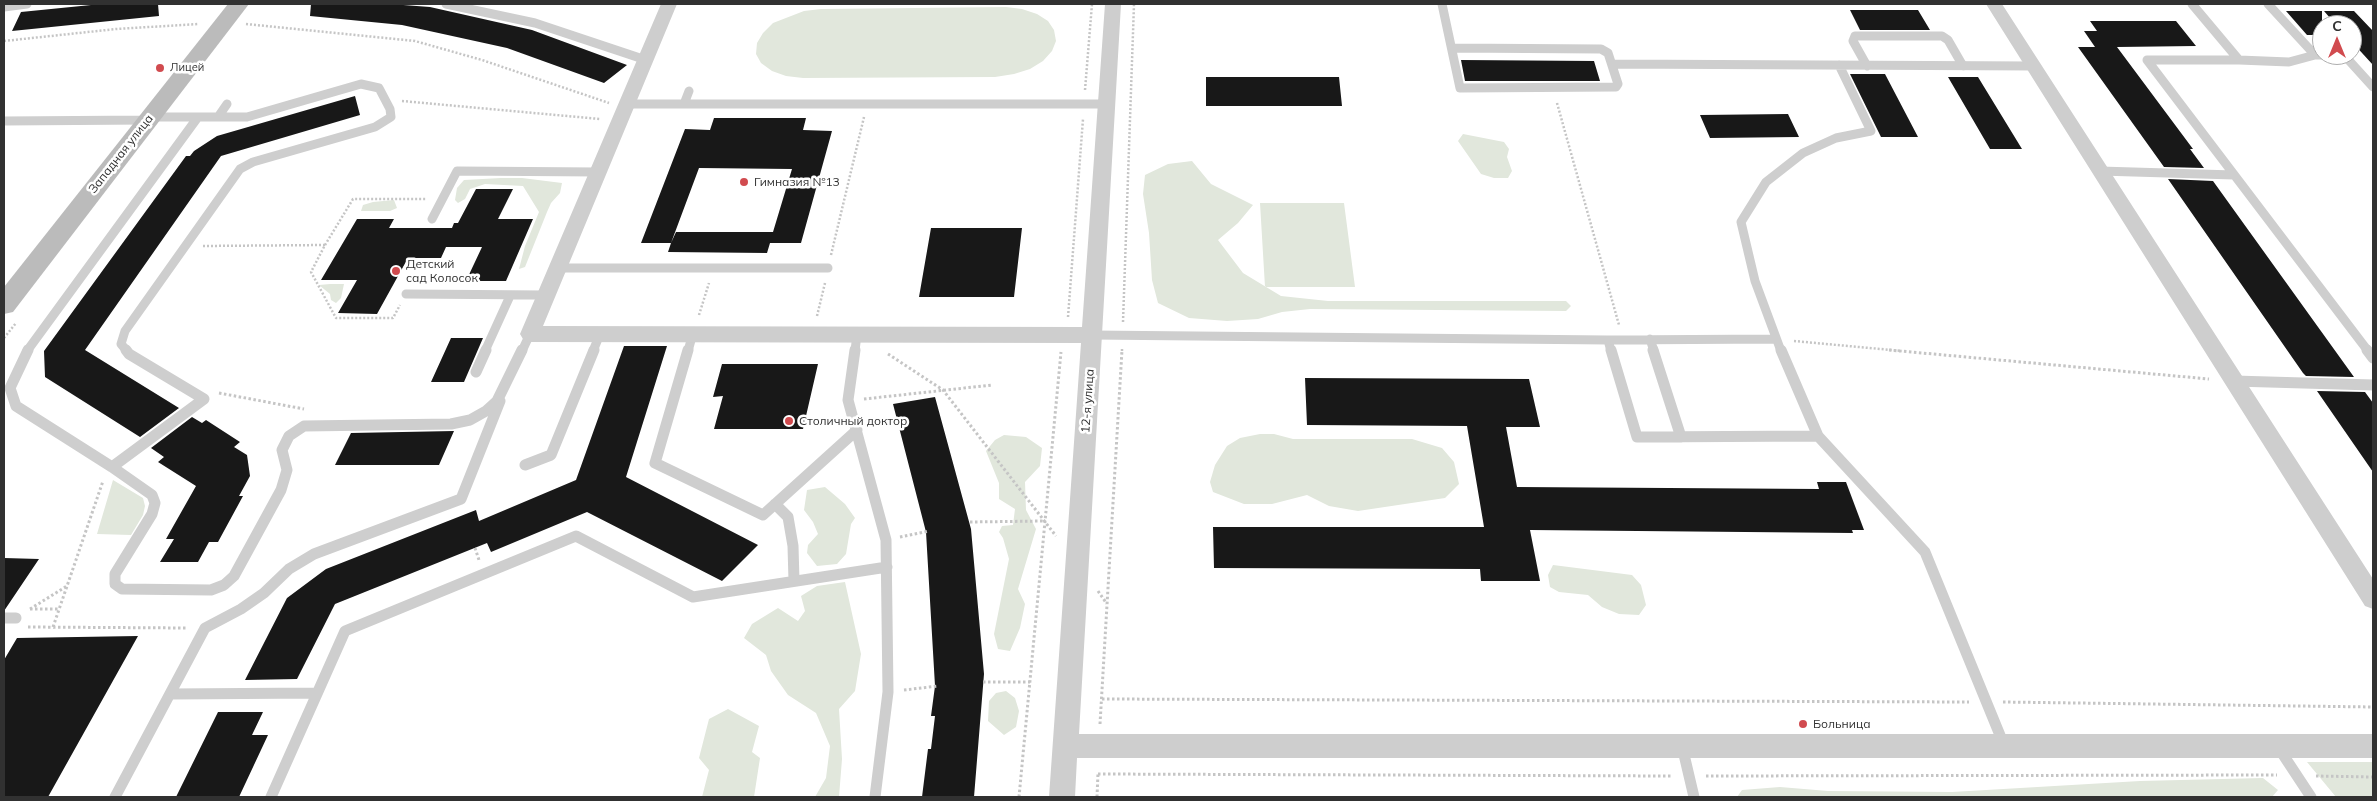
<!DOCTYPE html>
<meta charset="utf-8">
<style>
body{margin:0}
#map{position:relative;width:2377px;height:801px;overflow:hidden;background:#fff;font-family:Mulish,sans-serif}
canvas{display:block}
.frame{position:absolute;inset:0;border:5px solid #313131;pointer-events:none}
.north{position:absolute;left:2312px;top:15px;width:50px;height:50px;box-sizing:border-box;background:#fff;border:1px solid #adadad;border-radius:50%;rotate:0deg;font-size:14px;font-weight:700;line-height:20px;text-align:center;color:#313131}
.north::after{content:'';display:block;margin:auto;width:18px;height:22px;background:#d14b4f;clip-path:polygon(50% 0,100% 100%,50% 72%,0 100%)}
</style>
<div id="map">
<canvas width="2377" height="801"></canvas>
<div class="frame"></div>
<div class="north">С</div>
</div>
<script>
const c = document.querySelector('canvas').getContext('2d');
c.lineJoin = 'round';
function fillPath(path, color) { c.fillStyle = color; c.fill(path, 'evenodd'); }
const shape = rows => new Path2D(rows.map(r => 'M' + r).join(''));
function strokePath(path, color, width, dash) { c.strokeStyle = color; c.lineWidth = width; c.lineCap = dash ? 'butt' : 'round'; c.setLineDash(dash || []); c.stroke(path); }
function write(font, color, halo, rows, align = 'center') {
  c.font = font + ' Mulish,sans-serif'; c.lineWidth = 5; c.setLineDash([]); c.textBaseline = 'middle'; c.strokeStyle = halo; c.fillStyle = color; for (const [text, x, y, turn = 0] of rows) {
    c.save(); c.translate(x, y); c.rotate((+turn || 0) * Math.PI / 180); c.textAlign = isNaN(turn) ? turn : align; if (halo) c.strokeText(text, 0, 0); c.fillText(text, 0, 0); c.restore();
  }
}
const green = shape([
 [1006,7,1022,9,1037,14,1048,21,1054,30,1056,41,1052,51,1043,61,1030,69,1014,74,995,77,803,78,786,76,772,71,761,63,756,54,757,43,763,33,773,23,804,11,821,9],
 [1463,134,1504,142,1509,149,1507,157,1512,171,1508,178,1494,178,1481,174,1458,141],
 [1192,161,1211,184,1253,205,1238,223,1218,240,1243,273,1281,296,1328,301,1566,301,1571,306,1566,311,1310,309,1282,312,1258,319,1227,321,1189,318,1158,303,1152,280,1149,233,1143,194,1145,175,1168,164],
 [501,178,522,178,562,183,560,193,551,203,547,212,525,267,519,269,525,246,539,212,523,186,485,184,470,189,465,199,458,203,455,200,457,188,464,180],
 [394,200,397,208,390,211,361,211,363,205,373,202],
 [1260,203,1344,203,1355,287,1265,287],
 [330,284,344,284,341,298,336,303,331,300,330,294,319,285],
 [1260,434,1274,434,1293,439,1412,439,1442,448,1454,462,1459,484,1445,498,1358,511,1329,506,1307,495,1272,504,1244,504,1213,492,1210,482,1215,465,1227,446,1240,438],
 [1004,435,1026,437,1042,448,1040,466,1025,482,1026,510,1036,529,1018,589,1025,604,1020,628,1010,651,998,649,994,634,1009,559,1003,538,999,532,1002,526,1013,525,1015,509,999,499,999,483,986,451,995,440],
 [113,480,143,498,145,506,143,515,131,535,97,534],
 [825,487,845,504,855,518,851,524,846,554,837,564,817,566,807,553,808,545,818,534,813,522,804,510,807,490],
 [1553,565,1632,575,1641,585,1646,605,1639,615,1619,614,1602,607,1588,595,1559,592,1550,587,1548,575],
 [845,582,861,654,855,691,839,709,842,759,839,797,815,797,826,778,830,746,816,713,788,695,771,671,766,655,744,638,752,624,778,608,798,621,805,611,801,596,817,586],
 [1006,691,1015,698,1019,711,1016,727,1004,735,988,721,989,701,996,693],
 [728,709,759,726,752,752,760,758,754,797,702,797,709,770,699,758,709,719],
 [2307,762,2373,762,2373,797,2336,797],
 [2263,778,2278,790,2272,797,1737,797,1742,790,1780,787,1828,791,1952,792,2140,781]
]);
const building = shape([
 [101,4,158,4,159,16,12,31,21,12],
 [311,4,390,4,430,7,532,30,627,65,604,83,507,48,402,25,310,16],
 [1850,10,1918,10,1930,30,1860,30],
 [2286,11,2322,11,2322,35,2307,35],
 [2324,11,2354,11,2373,31,2373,65,2352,42,2352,25,2336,25],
 [2090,21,2176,21,2196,46,2117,47,2193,149,2190,149,2204,168,2164,167,2078,47,2095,47,2084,31,2097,31],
 [1461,60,1594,61,1600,81,1465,81],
 [1850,74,1885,74,1918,137,1881,137],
 [1206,77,1339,77,1342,106,1206,106],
 [1948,77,1978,77,2022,149,1990,149],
 [355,96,360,115,221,156,85,350,179,408,140,437,45,377,44,351,186,156,190,156,194,151,217,136],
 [1788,114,1799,137,1710,138,1700,115],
 [714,118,806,118,803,130,832,131,801,243,770,243,767,253,668,252,671,243,641,243,685,129,710,130],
 [699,168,792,169,773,232,676,232,671,243],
 [2168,179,2213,181,2354,377,2306,376,2303,373],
 [476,189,513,189,498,219,533,219,506,281,466,281,482,247,446,247,441,258,408,258,377,314,338,313,357,280,321,280,357,219,394,219,389,228,452,228,454,223,458,223],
 [931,228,1022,228,1014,297,919,297],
 [451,338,483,338,464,382,431,382],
 [624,346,667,346,626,477,758,545,722,581,587,512,491,552,487,543,335,604,297,679,245,680,287,598,326,569,476,510,479,521,576,480],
 [722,364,818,364,803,429,714,429,723,396,713,397],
 [1305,378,1529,379,1540,427,1506,427,1517,487,1819,489,1817,482,1846,482,1864,530,1852,530,1853,533,1530,530,1540,581,1481,581,1480,569,1214,568,1213,527,1484,527,1467,426,1307,425],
 [2317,391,2365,392,2373,403,2373,472],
 [935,397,971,529,984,674,974,797,922,797,928,749,931,749,935,716,931,716,935,686,926,532,893,404],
 [192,417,202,423,206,420,240,442,234,447,247,455,250,476,239,496,243,496,218,542,209,542,198,562,160,562,174,539,166,539,196,486,158,462,164,457,151,448],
 [454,431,439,465,335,465,351,433],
 [4,558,39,559,4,611],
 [138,636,48,797,4,797,4,660,17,638],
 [218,712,263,712,252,735,268,735,239,797,176,797]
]);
const pathFar1 = shape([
 [246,24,415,41,482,60,609,103],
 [4,41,116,29,199,24],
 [1085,90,1092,4],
 [402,101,600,119],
 [1557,103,1619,325],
 [325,245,353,199,426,199],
 [203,246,325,245,311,272,336,318,393,318,400,305],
 [831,255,864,117],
 [699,315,709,283],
 [817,316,825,283],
 [1068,317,1083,119],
 [1123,322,1134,4],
 [4,338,16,323],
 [1794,341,1902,351],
 [1122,351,1122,349]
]);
const path = shape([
 [1889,350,2209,379],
 [888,354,943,390,1056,536],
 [219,393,304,409],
 [864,399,992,385],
 [970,522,1044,521],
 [900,537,929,531],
 [475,548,479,560],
 [1098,591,1107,604],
 [30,609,59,609],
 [30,609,67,586],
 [28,627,186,628],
 [53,627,103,481],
 [983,682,1030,682],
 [904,690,938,686],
 [1102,699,1969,702],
 [2003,702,2373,707],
 [1100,724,1122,350],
 [1098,774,1672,776],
 [1706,776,2277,775],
 [2316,776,2373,777],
 [1019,797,1061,352],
 [1097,797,1098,773]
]);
const laneFar1 = shape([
 [446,4,535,23,646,60],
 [1442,4,1460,88,1616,87,1618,84,1608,53,1601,49,1452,48],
 [2192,4,2239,60,2147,60,2368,351],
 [2268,4,2315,55,2344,55,2373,87],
 [4,7,27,4],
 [2239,60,2289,62,2315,55],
 [1612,64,2033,66],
 [1867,66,1853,41,1855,36,1942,36,1948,40,1963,66],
 [627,104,1106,104],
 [684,104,689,91],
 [218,117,227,104],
 [4,121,148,120],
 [2100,171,2234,175],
 [432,219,457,171,598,172],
 [557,268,828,268],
 [406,294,545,295],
 [1092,335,1608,340,1776,339],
 [1650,339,1654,351],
 [1608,340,1611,351],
 [27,351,198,117],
 [127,351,121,344,125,331,240,169,253,162,375,127,391,117,390,109,379,88,361,84,247,117,151,117],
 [485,351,510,296],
 [522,351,530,334],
 [593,351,600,334],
 [688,351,693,333],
 [855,351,857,334],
 [1781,351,1755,281,1741,222,1766,182,1803,153,1836,138,1871,131,1839,65]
]);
const lane = shape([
 [28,350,10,388,16,406,112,467,152,495,155,503,152,514,115,574,115,584,122,589,211,590,224,585,234,576,281,490,287,470,282,450,289,436,304,426,451,424,470,420,486,411,497,401,522,350],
 [688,350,655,463,763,515,857,430],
 [855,350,848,400,886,540,888,692,875,797],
 [1611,350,1637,437,1818,436],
 [1653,350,1681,437],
 [1781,350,1818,436,1925,552,2004,745],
 [2367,350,2373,358],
 [476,372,486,350],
 [2234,381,2373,385],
 [525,465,551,455,594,350],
 [112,467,204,399,129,354,126,350],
 [775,504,788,517,793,546,794,581],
 [4,618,16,618],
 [170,694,317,693],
 [1682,746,1694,797],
 [2278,747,2311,797],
 [115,797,205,628,241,609,264,593,289,569,314,554,461,499,500,401],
 [271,797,345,631,576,536,693,597,887,567]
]);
const street = shape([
 [661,4,677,4,543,326,1082,327,1105,4,1121,4,1079,734,2373,734,2373,758,1077,758,1075,797,1049,797,1081,343,530,342,523,339,520,334,661,4],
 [1986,4,2002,4,2373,579,2373,609,2365,606,1986,4]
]);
const secondary = shape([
 [228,4,249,4,13,312,4,314,4,287,228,4]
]);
const markers = [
 [160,68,5,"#d14b4f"],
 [744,182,5,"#d14b4f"],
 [396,271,5,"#d14b4f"],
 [789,421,5,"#d14b4f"],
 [1803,724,5,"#d14b4f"]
];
const farPoinames = [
 ["Лицей",170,68]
];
const streetNames = [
 ["Западная улица",121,154,-52],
 ["12-я улица",1088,401,-86]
];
const poiNames = [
 ["Гимназия №13",754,182],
 ["Детский",406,264],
 ["сад Колосок",406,278],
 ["Столичный доктор",799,421],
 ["Больница",1813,724]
];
fillPath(green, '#e1e7dc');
fillPath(building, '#181818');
strokePath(pathFar1, '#c5c5c5', 2.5, [2, 2]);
strokePath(path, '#c5c5c5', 3, [2.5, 2.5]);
strokePath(laneFar1, '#cecece', 9);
strokePath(lane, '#cecece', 11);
fillPath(street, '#cecece');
fillPath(secondary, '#bbb');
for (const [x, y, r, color] of markers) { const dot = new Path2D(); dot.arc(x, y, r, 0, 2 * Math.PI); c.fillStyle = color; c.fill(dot); strokePath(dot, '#fff', 2); }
write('11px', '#313131', '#fff', farPoinames, 'left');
write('12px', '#313131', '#fff', streetNames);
write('12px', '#313131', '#fff', poiNames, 'left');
</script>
